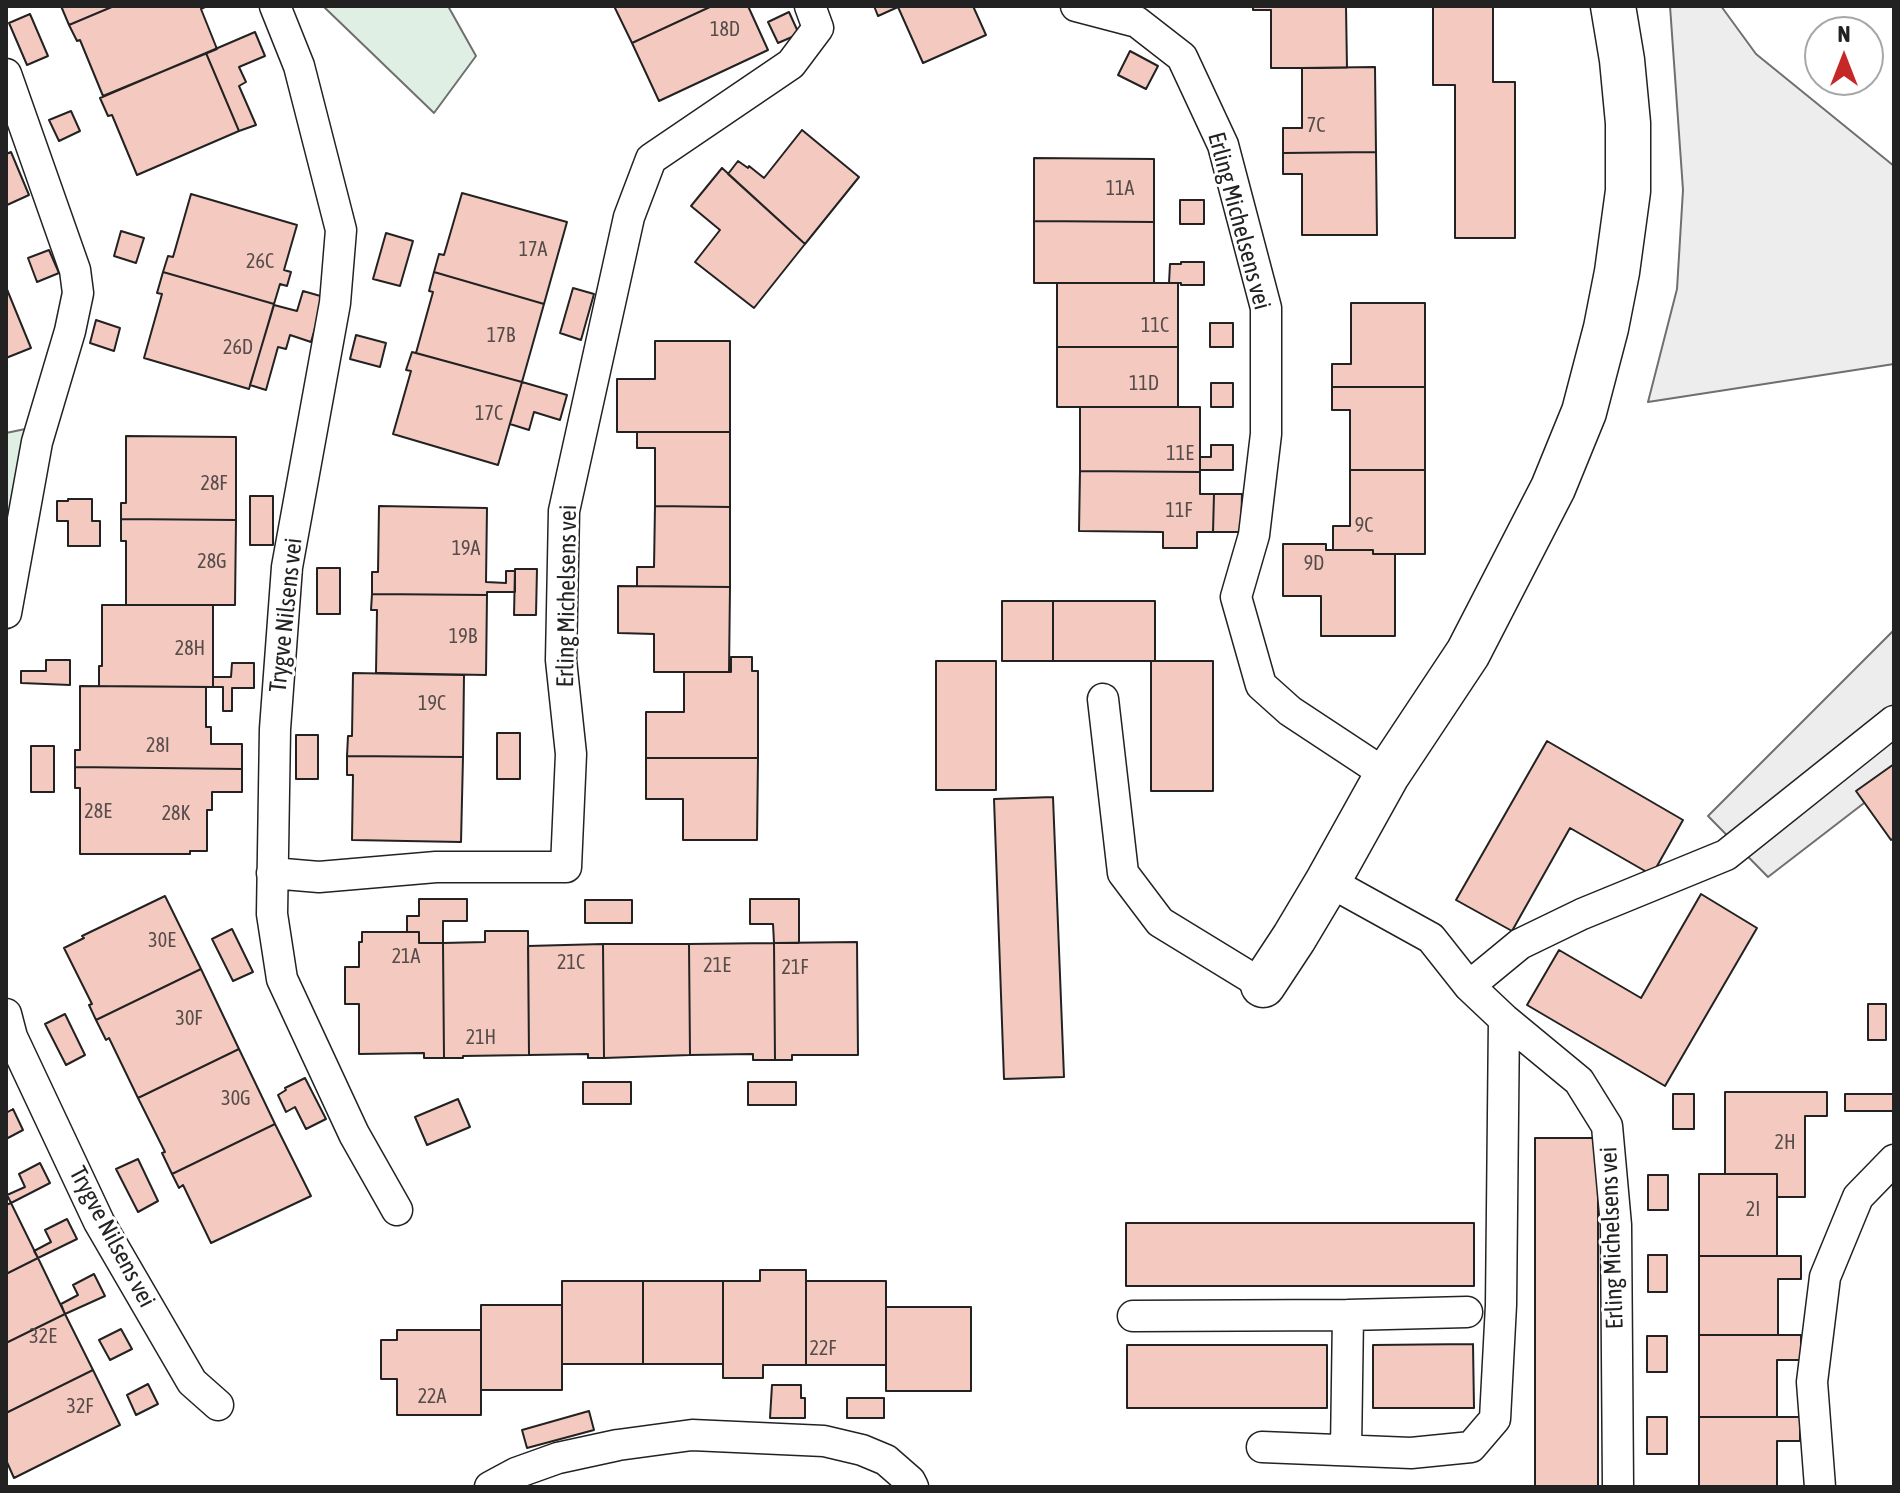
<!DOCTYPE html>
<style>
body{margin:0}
#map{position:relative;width:1900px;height:1493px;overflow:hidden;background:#fff;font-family:"Asap Condensed",sans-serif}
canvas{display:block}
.frame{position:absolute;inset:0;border:8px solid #222;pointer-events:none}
.north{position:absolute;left:1804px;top:16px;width:80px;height:80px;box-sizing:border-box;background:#fff;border:2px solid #a7a7a7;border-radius:50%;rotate:0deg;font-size:22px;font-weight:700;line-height:32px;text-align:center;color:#222}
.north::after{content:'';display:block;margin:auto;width:28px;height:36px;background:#c62828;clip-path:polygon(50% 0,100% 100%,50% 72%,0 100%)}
</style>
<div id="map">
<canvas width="1900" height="1493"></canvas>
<div class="frame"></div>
<div class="north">N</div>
</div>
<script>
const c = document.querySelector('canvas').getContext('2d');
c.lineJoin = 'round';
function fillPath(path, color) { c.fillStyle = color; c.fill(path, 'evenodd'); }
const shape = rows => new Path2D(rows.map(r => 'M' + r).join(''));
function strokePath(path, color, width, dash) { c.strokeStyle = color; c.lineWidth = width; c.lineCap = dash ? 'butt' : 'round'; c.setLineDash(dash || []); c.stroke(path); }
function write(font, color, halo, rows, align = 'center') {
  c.font = font + ' "Asap Condensed",sans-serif'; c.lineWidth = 6; c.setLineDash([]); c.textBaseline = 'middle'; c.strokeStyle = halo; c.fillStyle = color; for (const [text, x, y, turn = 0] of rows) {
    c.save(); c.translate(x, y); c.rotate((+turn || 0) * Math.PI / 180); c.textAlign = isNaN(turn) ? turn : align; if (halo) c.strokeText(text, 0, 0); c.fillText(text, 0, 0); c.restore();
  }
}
const green = shape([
 [323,6,448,6,476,56,434,113,323,6],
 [30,428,6,559,6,433,30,428]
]);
const parking = shape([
 [1670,6,1721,6,1756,54,1894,166,1894,364,1648,402,1677,289,1683,190,1670,6],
 [1894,630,1894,780,1768,877,1708,816,1894,630]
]);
const building = shape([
 [61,6,114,6,69,25,61,6],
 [114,6,207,6,201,9,217,49,103,96,80,40,77,41,69,25,114,6],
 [614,6,712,6,632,43,614,6],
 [712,6,748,6,768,50,659,101,632,43,712,6],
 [874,6,973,6,986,35,923,63,898,7,878,16,874,6],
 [1253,6,1346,6,1347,68,1271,68,1271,10,1253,10,1253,6],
 [1433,6,1493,6,1493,82,1515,82,1515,238,1455,238,1455,85,1433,85,1433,6],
 [789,12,799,34,778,43,768,22,789,12],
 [30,14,48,56,27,65,9,23,30,14],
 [255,32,265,56,239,67,246,82,239,86,256,125,239,131,206,53,255,32],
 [1130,51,1158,66,1146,89,1118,75,1130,51],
 [206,53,239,131,137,175,112,115,108,116,100,98,206,53],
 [1375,67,1376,152,1283,153,1283,128,1302,128,1302,68,1375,67],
 [71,111,80,131,59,141,49,120,71,111],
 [802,130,859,177,805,244,728,174,738,161,748,168,749,166,764,178,802,130],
 [11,152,29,195,7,205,6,154,11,152],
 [1376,152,1377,235,1302,235,1302,174,1283,174,1283,153,1376,152],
 [1034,158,1154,159,1154,222,1034,221,1034,158],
 [722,168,805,244,754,308,695,262,720,230,691,206,722,168],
 [462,193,567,222,544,304,434,272,439,254,444,255,462,193],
 [191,194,297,225,284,270,291,272,287,286,280,284,274,304,163,272,168,256,173,257,191,194],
 [1180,200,1204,200,1204,224,1180,224,1180,200],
 [1034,221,1154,222,1154,283,1034,283,1034,221],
 [121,231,144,238,136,263,114,256,121,231],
 [386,233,413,241,400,286,373,279,386,233],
 [49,250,59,273,37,282,28,258,49,250],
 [1181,262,1204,262,1204,285,1181,285,1181,283,1169,283,1170,264,1181,264,1181,262],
 [163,272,274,304,249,389,144,358,162,294,157,293,163,272],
 [434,272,544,304,522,382,416,353,433,292,429,291,434,272],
 [1057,283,1178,283,1178,347,1057,347,1057,283],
 [6,287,31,348,6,358,6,287],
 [573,288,594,294,581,340,560,333,573,288],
 [303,291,324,297,311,342,290,335,286,349,278,347,266,390,250,385,274,305,297,311,303,291],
 [1351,303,1425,303,1425,387,1332,387,1332,364,1351,364,1351,303],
 [96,320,120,328,114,351,90,343,96,320],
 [1210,323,1233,323,1233,347,1210,347,1210,323],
 [356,335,386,343,380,367,350,359,356,335],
 [655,341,730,341,730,432,617,432,617,379,655,379,655,341],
 [1057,347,1178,347,1178,407,1057,407,1057,347],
 [412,352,522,382,498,465,393,434,411,371,406,370,412,352],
 [522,382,567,395,560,420,534,412,529,430,510,424,522,382],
 [1211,383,1233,383,1233,407,1211,407,1211,383],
 [1332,387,1425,387,1425,470,1350,470,1350,410,1332,410,1332,387],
 [1080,407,1200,407,1200,472,1080,471,1080,407],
 [637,432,730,432,730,507,655,506,655,448,637,448,637,432],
 [126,436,236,437,236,520,121,519,121,503,126,503,126,436],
 [1211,445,1233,445,1233,470,1200,470,1200,457,1211,457,1211,445],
 [1350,470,1425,470,1425,554,1373,554,1373,550,1333,550,1333,526,1350,526,1350,470],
 [1080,471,1200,472,1200,494,1214,494,1213,532,1197,532,1197,548,1163,548,1163,532,1079,531,1080,471],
 [1214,494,1242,494,1241,532,1213,532,1214,494],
 [250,496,273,496,273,545,250,545,250,496],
 [68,499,92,499,92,521,100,521,100,546,68,546,68,521,57,521,57,501,68,501,68,499],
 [379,506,487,508,486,582,506,583,506,571,515,571,515,592,487,592,487,595,372,594,372,572,378,572,379,506],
 [655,506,730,507,730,587,637,586,637,567,654,567,655,506],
 [121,519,236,520,235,605,126,605,126,541,121,541,121,519],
 [1283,544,1326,544,1326,550,1373,550,1373,554,1395,554,1395,636,1321,636,1321,596,1283,596,1283,544],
 [317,568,340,568,340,614,317,614,317,568],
 [515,569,537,569,536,615,514,615,515,569],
 [618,586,730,587,729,672,654,672,654,634,618,633,618,586],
 [372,594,487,595,486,675,376,673,377,610,371,610,372,594],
 [1002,601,1053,601,1053,661,1002,661,1002,601],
 [1053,601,1155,601,1155,661,1053,661,1053,601],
 [102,605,213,605,213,687,99,686,99,666,102,666,102,605],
 [731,657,752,657,752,671,758,671,758,758,646,758,646,712,684,712,684,672,731,672,731,657],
 [46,660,70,660,70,685,21,683,21,671,46,671,46,660],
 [936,661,996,661,996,790,936,790,936,661],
 [1151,661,1213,661,1213,791,1151,791,1151,661],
 [232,663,254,663,254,688,232,688,232,711,223,711,223,687,213,687,213,677,231,677,232,663],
 [353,673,464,675,463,757,347,756,348,736,352,736,353,673],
 [80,686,206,687,206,727,211,727,211,744,242,744,242,769,75,767,75,750,80,750,80,686],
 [497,733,520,733,520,779,497,779,497,733],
 [296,735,318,735,318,779,296,779,296,735],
 [1547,741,1683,820,1652,875,1570,828,1512,931,1456,900,1547,741],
 [31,746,54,746,54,792,31,792,31,746],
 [347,756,463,757,461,842,352,840,353,775,347,775,347,756],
 [646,758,758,758,757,840,683,840,683,799,646,799,646,758],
 [1894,764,1894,838,1891,840,1856,791,1894,764],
 [75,767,242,769,242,792,212,792,212,810,207,810,207,851,190,851,190,854,80,854,80,788,75,788,75,767],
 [1053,797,1064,1077,1004,1079,994,799,1053,797],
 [1701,894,1757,928,1665,1086,1527,1005,1559,950,1641,998,1701,894],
 [165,896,201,969,96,1020,89,1005,92,1004,64,948,84,938,82,936,165,896],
 [419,899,467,899,467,921,443,921,443,943,419,943,419,932,407,932,407,916,419,916,419,899],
 [750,899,799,899,799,943,774,943,773,924,750,924,750,899],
 [585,900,632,900,632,923,585,923,585,900],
 [232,929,253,972,233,981,212,939,232,929],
 [485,931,528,931,529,1055,463,1056,463,1058,444,1058,443,943,485,942,485,931],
 [362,932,419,932,419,943,443,943,444,1058,424,1058,424,1053,359,1054,359,1004,345,1004,345,967,359,967,359,942,362,942,362,932],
 [857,942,858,1055,792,1055,792,1060,775,1060,774,943,857,942],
 [774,943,775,1060,753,1060,753,1054,690,1055,689,944,774,943],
 [603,944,689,944,690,1055,604,1058,603,944],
 [603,944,604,1058,588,1058,588,1054,529,1055,528,946,603,944],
 [201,969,239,1049,138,1098,109,1038,106,1040,96,1020,201,969],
 [1868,1004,1886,1004,1886,1040,1868,1040,1868,1004],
 [65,1014,85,1055,66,1065,45,1024,65,1014],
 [239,1049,275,1124,172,1174,162,1153,165,1152,138,1098,239,1049],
 [305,1078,326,1119,306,1129,295,1107,286,1112,278,1095,286,1090,285,1088,305,1078],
 [583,1082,631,1082,631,1104,583,1104,583,1082],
 [748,1082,796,1082,796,1105,748,1105,748,1082],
 [1725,1092,1827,1092,1827,1116,1805,1116,1805,1197,1777,1197,1777,1174,1725,1174,1725,1092],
 [1673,1094,1694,1094,1694,1129,1673,1129,1673,1094],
 [1845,1094,1894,1094,1894,1111,1845,1111,1845,1094],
 [458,1099,470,1127,427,1145,415,1117,458,1099],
 [13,1109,23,1130,6,1139,6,1113,13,1109],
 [275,1124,311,1196,211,1243,183,1185,179,1188,172,1174,275,1124],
 [1535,1138,1598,1138,1598,1487,1535,1487,1535,1138],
 [138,1159,158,1201,138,1212,116,1169,138,1159],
 [40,1163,50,1183,11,1203,7,1195,25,1187,19,1174,40,1163],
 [1699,1174,1777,1174,1777,1256,1699,1256,1699,1174],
 [1648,1175,1668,1175,1668,1210,1648,1210,1648,1175],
 [11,1203,38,1258,6,1274,6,1205,11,1203],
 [67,1219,77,1239,38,1258,34,1251,51,1242,45,1230,67,1219],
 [1126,1223,1474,1223,1474,1286,1126,1286,1126,1223],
 [1648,1255,1667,1255,1667,1292,1648,1292,1648,1255],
 [1699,1256,1801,1256,1801,1279,1778,1279,1778,1335,1699,1335,1699,1256],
 [38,1258,65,1314,6,1343,6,1274,38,1258],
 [760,1270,806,1270,806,1365,763,1365,763,1378,723,1378,723,1281,760,1281,760,1270],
 [94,1274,105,1296,65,1314,61,1304,78,1295,73,1285,94,1274],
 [562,1281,643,1281,643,1364,562,1364,562,1281],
 [643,1281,723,1281,723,1364,643,1364,643,1281],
 [806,1281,886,1281,886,1365,806,1365,806,1281],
 [481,1305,562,1305,562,1390,481,1390,481,1305],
 [886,1307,971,1307,971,1391,886,1391,886,1307],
 [65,1314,93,1370,6,1413,6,1343,65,1314],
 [121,1329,132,1349,110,1360,99,1340,121,1329],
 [397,1330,481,1330,481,1415,397,1415,397,1379,381,1379,381,1340,397,1340,397,1330],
 [1699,1335,1801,1335,1801,1360,1777,1360,1777,1417,1699,1417,1699,1335],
 [1647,1336,1667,1336,1667,1372,1647,1372,1647,1336],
 [1473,1344,1474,1408,1373,1408,1373,1345,1473,1344],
 [1127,1345,1327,1345,1327,1408,1127,1408,1127,1345],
 [93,1370,120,1425,14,1478,6,1460,6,1413,93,1370],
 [148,1384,158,1404,136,1415,127,1395,148,1384],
 [772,1385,801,1385,801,1398,805,1398,805,1418,770,1418,772,1385],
 [847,1398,884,1398,884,1418,847,1418,847,1398],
 [589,1411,594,1430,527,1448,522,1430,589,1411],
 [1647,1417,1667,1417,1667,1454,1647,1454,1647,1417],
 [1699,1417,1800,1417,1800,1441,1777,1441,1777,1487,1699,1487,1699,1417]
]);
const lane = shape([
 [275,6,299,66,341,230,335,303,287,567,275,729,272,914,282,979,354,1134,397,1210],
 [1076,6,1137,22,1182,57,1223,145,1266,308,1266,434,1254,535,1236,597,1261,685,1290,711,1387,775],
 [6,74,75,270,78,293,70,331,37,442,6,613],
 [1103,699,1123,873,1160,922,1263,985],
 [272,873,319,877,436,867,566,867,571,754,561,660,564,511,629,217,651,159,791,64,818,28,810,6],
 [1328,881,1431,938,1469,986,1504,1019,1579,1081,1607,1126,1616,1225,1618,1487],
 [1469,986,1520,944,1582,914,1726,855,1894,721],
 [6,1014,12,1037,99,1222,192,1382,218,1405],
 [1348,1315,1467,1312],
 [1133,1316,1348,1315,1346,1450],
 [1262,1447,1411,1453,1471,1447,1495,1419,1501,1305,1504,1019],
 [490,1487,516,1473,558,1458,618,1445,692,1435,824,1441,862,1450,886,1460,910,1481,913,1487],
 [1820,1487,1812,1382,1825,1277,1858,1197,1894,1160]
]);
const street = shape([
 [1263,985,1294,938,1328,881,1387,775,1468,653,1553,488,1584,412,1606,328,1617,272,1628,191,1628,123,1622,60,1613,6]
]);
const numberNames = [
 ["18D",725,30],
 ["7C",1316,126],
 ["11A",1120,189],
 ["17A",533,250],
 ["26C",260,262],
 ["11C",1155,326],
 ["17B",501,336],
 ["26D",238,348],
 ["11D",1144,384],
 ["17C",489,414],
 ["11E",1180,454],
 ["28F",214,484],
 ["11F",1179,511],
 ["9C",1364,526],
 ["19A",466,549],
 ["28G",212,562],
 ["9D",1314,564],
 ["19B",463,637],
 ["28H",190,649],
 ["19C",432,704],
 ["28I",158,746],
 ["28E",98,812],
 ["28K",176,814],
 ["30E",162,941],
 ["21A",406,957],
 ["21C",571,963],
 ["21E",717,966],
 ["21F",795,968],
 ["30F",189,1019],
 ["21H",481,1038],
 ["30G",236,1099],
 ["2H",1785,1143],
 ["2I",1753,1210],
 ["32E",43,1337],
 ["22F",823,1349],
 ["22A",432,1397],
 ["32F",80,1407]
];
const streetNames = [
 ["Erling Michelsens vei",1239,221,75],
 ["Erling Michelsens vei",567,596,-89],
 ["Trygve Nilsens vei",286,615,-84],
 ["Trygve Nilsens vei",112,1237,62],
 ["Erling Michelsens vei",1612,1238,-92]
];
fillPath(green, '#e0efe3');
strokePath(green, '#6f6f6f', 2);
fillPath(parking, '#ededed');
strokePath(parking, '#6f6f6f', 2);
fillPath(building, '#f3c9c0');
strokePath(building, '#222', 2);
strokePath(lane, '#222', 33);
strokePath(street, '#222', 47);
strokePath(lane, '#fff', 30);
strokePath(street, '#fff', 44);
write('20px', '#564c4a', null, numberNames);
write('24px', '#222', '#fff', streetNames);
</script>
